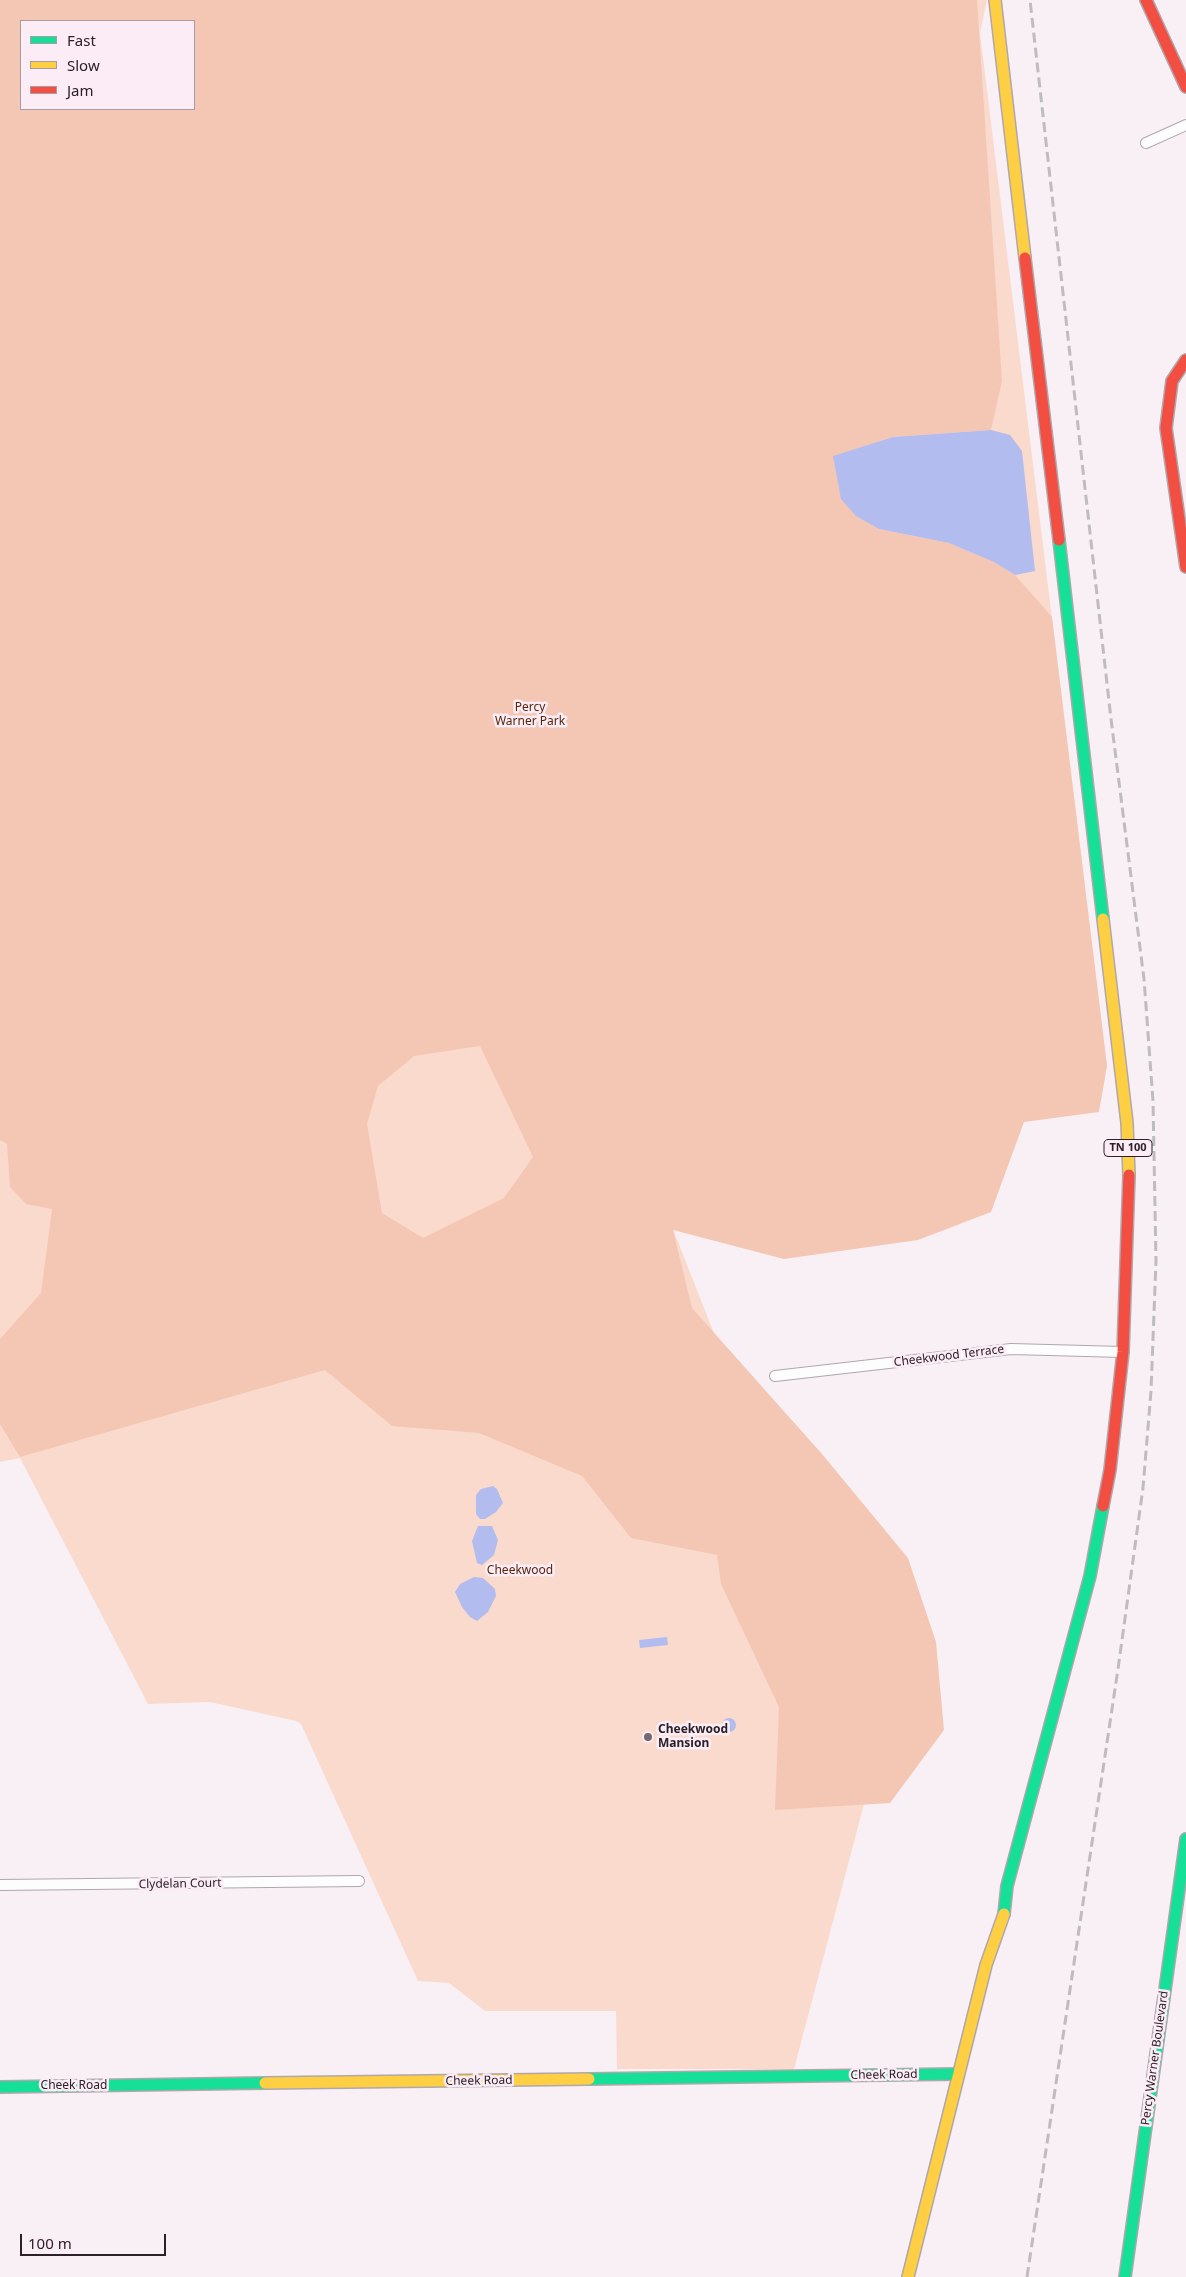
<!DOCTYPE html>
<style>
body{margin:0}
#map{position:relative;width:1186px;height:2277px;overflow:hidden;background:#f8f0f5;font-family:"Noto Sans",sans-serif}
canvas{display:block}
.legend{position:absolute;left:20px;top:20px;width:175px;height:90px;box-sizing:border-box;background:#fcecf6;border:1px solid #a89ba3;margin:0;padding:6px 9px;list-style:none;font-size:15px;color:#2b2127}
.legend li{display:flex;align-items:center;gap:10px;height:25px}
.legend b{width:25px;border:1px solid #a89ba3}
.scale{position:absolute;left:20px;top:2234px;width:146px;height:22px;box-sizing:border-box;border:2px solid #2b2127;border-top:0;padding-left:6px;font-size:15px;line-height:18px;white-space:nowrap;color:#2b2127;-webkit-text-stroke:4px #fcecf6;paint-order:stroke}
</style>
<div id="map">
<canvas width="1186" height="2277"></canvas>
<ul class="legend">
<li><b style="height:6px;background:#16e098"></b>Fast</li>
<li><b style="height:6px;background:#ffcf43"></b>Slow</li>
<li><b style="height:6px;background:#f24e42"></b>Jam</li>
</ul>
<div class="scale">100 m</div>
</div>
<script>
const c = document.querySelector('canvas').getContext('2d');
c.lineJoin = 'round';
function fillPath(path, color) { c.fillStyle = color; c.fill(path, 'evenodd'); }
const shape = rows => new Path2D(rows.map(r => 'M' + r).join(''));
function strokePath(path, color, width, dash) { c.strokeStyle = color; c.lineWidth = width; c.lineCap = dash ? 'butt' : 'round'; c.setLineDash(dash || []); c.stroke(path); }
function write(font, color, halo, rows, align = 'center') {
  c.font = font + ' "Noto Sans",sans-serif'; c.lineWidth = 5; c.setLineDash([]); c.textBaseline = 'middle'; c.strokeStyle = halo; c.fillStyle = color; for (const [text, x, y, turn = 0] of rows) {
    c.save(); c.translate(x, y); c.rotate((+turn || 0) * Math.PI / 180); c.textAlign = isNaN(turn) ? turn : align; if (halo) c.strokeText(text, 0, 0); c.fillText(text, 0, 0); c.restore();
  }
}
const green = shape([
 [0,0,987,0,980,33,1107,1066,673,1229,878,1751,794,2069,617,2069,616,2011,485,2011,449,1983,418,1981,301,1724,296,1721,210,1702,148,1704,20,1458,0,1462],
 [21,21,194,21,194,109,21,109]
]);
const forest = shape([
 [0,0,977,0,1002,381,991,430,893,437,834,456,879,529,949,543,994,562,1015,575,1052,617,1107,1066,1099,1112,1024,1122,991,1212,918,1240,784,1259,673,1230,692,1308,822,1454,908,1558,936,1642,944,1730,890,1803,775,1810,779,1707,721,1584,717,1555,631,1538,582,1476,479,1433,392,1426,325,1370,20,1457,0,1424,0,1339,41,1293,52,1209,26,1204,10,1187,7,1144,0,1140],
 [21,21,194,21,194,109,21,109],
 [480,1046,533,1157,504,1198,423,1238,382,1213,367,1124,378,1086,414,1056]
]);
const water = shape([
 [991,430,1010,435,1022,451,1035,571,1015,575,994,562,949,543,879,529,856,516,841,499,833,456,893,437],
 [493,1486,497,1489,503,1503,496,1512,485,1519,480,1519,476,1514,476,1495,481,1489],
 [478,1526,492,1526,498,1540,494,1555,482,1565,477,1563,472,1541],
 [474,1577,483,1578,495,1589,496,1596,488,1612,477,1621,470,1617,462,1607,455,1592,460,1584],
 [667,1637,668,1645,640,1648,639,1640],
 '722 1725a7 7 0 1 1 14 0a7 7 0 1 1-14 0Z'
]);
const street = shape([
 [1146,143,1186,125],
 [775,1376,1011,1349,1123,1352],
 [0,1885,359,1881]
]);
const fast = shape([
 [1059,540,1103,919],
 [1004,1914,1007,1886,1090,1576,1103,1506],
 [589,2079,958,2074],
 [0,2087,265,2083],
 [1125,2277,1186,1839]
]);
const slow = shape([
 [995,0,1025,258],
 [1103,919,1127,1123,1129,1175],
 [265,2083,589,2079],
 [908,2277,986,1965,1004,1914]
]);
const jam = shape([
 [1146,0,1186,87],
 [1025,258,1059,540],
 [1186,360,1172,381,1166,428,1186,567],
 [1103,1506,1110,1470,1123,1352,1129,1175]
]);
const rail = shape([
 [1027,2277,1118,1669,1143,1488,1151,1391,1156,1261,1153,1101,1144,979,1111,719,1030,0]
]);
const markers = [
 [648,1737,5,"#73696f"]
];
const shields = [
 [1128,1148,48]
];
const shieldNames = [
 ["TN 100",1128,1148]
];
const parkNames = [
 ["Percy",530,708],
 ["Warner Park",530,722],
 ["Cheekwood",520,1571]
];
const streetNames = [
 ["Cheekwood Terrace",949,1356,-7],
 ["Clydelan Court",180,1884,-1],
 ["Percy Warner Boulevard",1155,2058,-82],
 ["Cheek Road",884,2075,-1],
 ["Cheek Road",479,2081,-1],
 ["Cheek Road",74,2086]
];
const poiNames = [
 ["Cheekwood",658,1730],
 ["Mansion",658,1744]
];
fillPath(green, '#fbdace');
fillPath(forest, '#f4c7b5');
fillPath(water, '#b3bcee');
strokePath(street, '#afa7ac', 12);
strokePath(fast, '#afa7ac', 14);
strokePath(slow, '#afa7ac', 14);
strokePath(jam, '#afa7ac', 14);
strokePath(street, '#fefdfe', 10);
strokePath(fast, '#16e098', 11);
strokePath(slow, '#ffcf43', 11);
strokePath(jam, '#f24e42', 11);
strokePath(rail, '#bfbcbe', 3, [10, 5]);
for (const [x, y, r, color] of markers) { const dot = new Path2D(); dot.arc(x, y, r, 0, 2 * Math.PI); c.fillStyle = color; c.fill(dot); strokePath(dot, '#fcecf6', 2); }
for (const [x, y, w] of shields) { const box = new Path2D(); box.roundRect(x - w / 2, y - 8.5, w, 17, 4); c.fillStyle = '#fcecf6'; c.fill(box); strokePath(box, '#2b2127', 1); }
write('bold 11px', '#2b2127', null, shieldNames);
write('12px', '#55260a', '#fcecf6', parkNames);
write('12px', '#2b2127', '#fcecf6', streetNames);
write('bold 12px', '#2b2127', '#fcecf6', poiNames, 'left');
</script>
